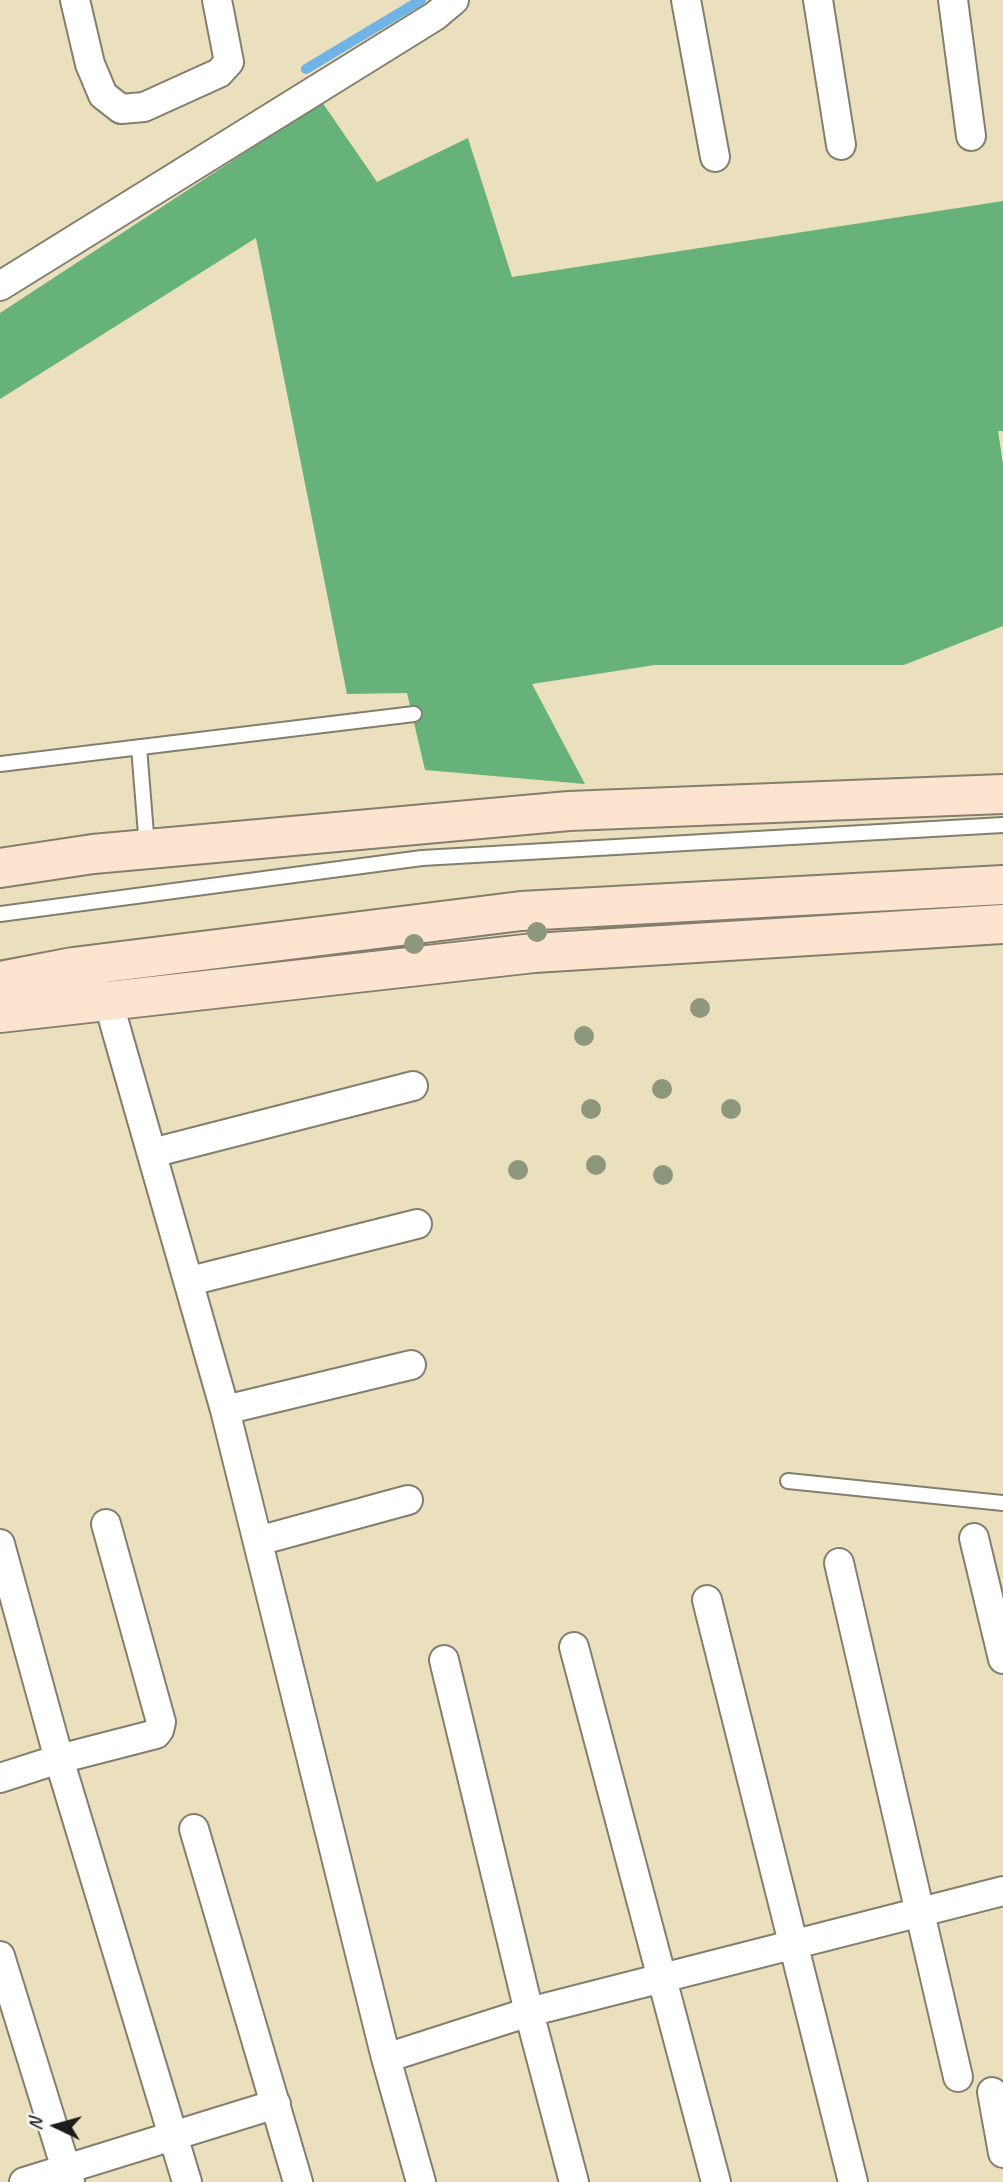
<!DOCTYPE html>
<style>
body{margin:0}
#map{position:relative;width:1003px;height:2182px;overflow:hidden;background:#eae0be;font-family:Caveat,sans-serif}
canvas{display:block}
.north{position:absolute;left:21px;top:2091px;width:70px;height:70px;-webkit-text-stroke:5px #f6f6f2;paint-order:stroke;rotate:275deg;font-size:19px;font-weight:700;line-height:28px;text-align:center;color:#1c1c1c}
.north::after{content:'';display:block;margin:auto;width:24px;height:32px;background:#1c1c1c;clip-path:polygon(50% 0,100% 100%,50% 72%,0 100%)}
</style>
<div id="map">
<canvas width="1003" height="2182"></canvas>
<div class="north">N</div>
</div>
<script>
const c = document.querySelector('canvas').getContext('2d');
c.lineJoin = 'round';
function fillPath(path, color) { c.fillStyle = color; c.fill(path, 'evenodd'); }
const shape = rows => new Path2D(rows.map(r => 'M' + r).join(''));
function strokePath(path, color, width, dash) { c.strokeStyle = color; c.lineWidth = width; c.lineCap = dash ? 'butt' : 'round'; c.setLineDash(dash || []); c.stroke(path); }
const forest = shape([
 [322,102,377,182,468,138,512,277,1003,201,1003,431,998,431,1003,464,1003,626,904,665,655,665,532,684,585,784,425,770,407,693,347,694,256,238,0,399,0,313]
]);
const stream = shape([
 [306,69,421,0]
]);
const lane = shape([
 [139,747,147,847],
 [0,764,414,714],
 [0,914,422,858,1003,825],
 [788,1481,1003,1503]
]);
const street = shape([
 [75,0,90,64,103,95,121,109,144,107,219,73,229,62,217,0],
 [686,0,715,157],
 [818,0,841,145],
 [953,0,971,136],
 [0,286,435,16,454,0],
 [108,1001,225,1410,386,2058,421,2182],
 [152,1153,413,1086],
 [190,1281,417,1224],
 [225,1410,411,1365],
 [974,1538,1003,1659],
 [258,1541,408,1500],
 [0,1544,59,1759,187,2182],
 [839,1563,958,2077],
 [707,1600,853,2182],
 [574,1647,716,2182],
 [444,1660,529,2012,574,2182],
 [0,1778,59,1759,156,1734,159,1730,161,1722,106,1524],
 [194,1829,298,2182],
 [0,1956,70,2182],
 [386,2058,529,2012,1003,1891],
 [992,2092,1003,2153],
 [24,2182,276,2104]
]);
const secondary = shape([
 [0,868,93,854,569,811,1003,794],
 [0,981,73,967,521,911,1003,885],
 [0,1013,534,953,1003,924]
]);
const trees = [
 [537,932],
 [414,944],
 [700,1008],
 [584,1036],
 [662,1089],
 [591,1109],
 [731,1109],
 [596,1165],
 [518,1170],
 [663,1175]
];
fillPath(forest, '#67b27b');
strokePath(stream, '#70b3e5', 10);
strokePath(lane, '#837e6d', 18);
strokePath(street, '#837e6d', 32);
strokePath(secondary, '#837e6d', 42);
strokePath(lane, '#fff', 14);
strokePath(street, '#fff', 28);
strokePath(secondary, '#fde4d1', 38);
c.fillStyle = '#8c977b';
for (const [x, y] of trees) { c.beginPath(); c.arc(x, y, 10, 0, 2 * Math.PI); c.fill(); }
</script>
